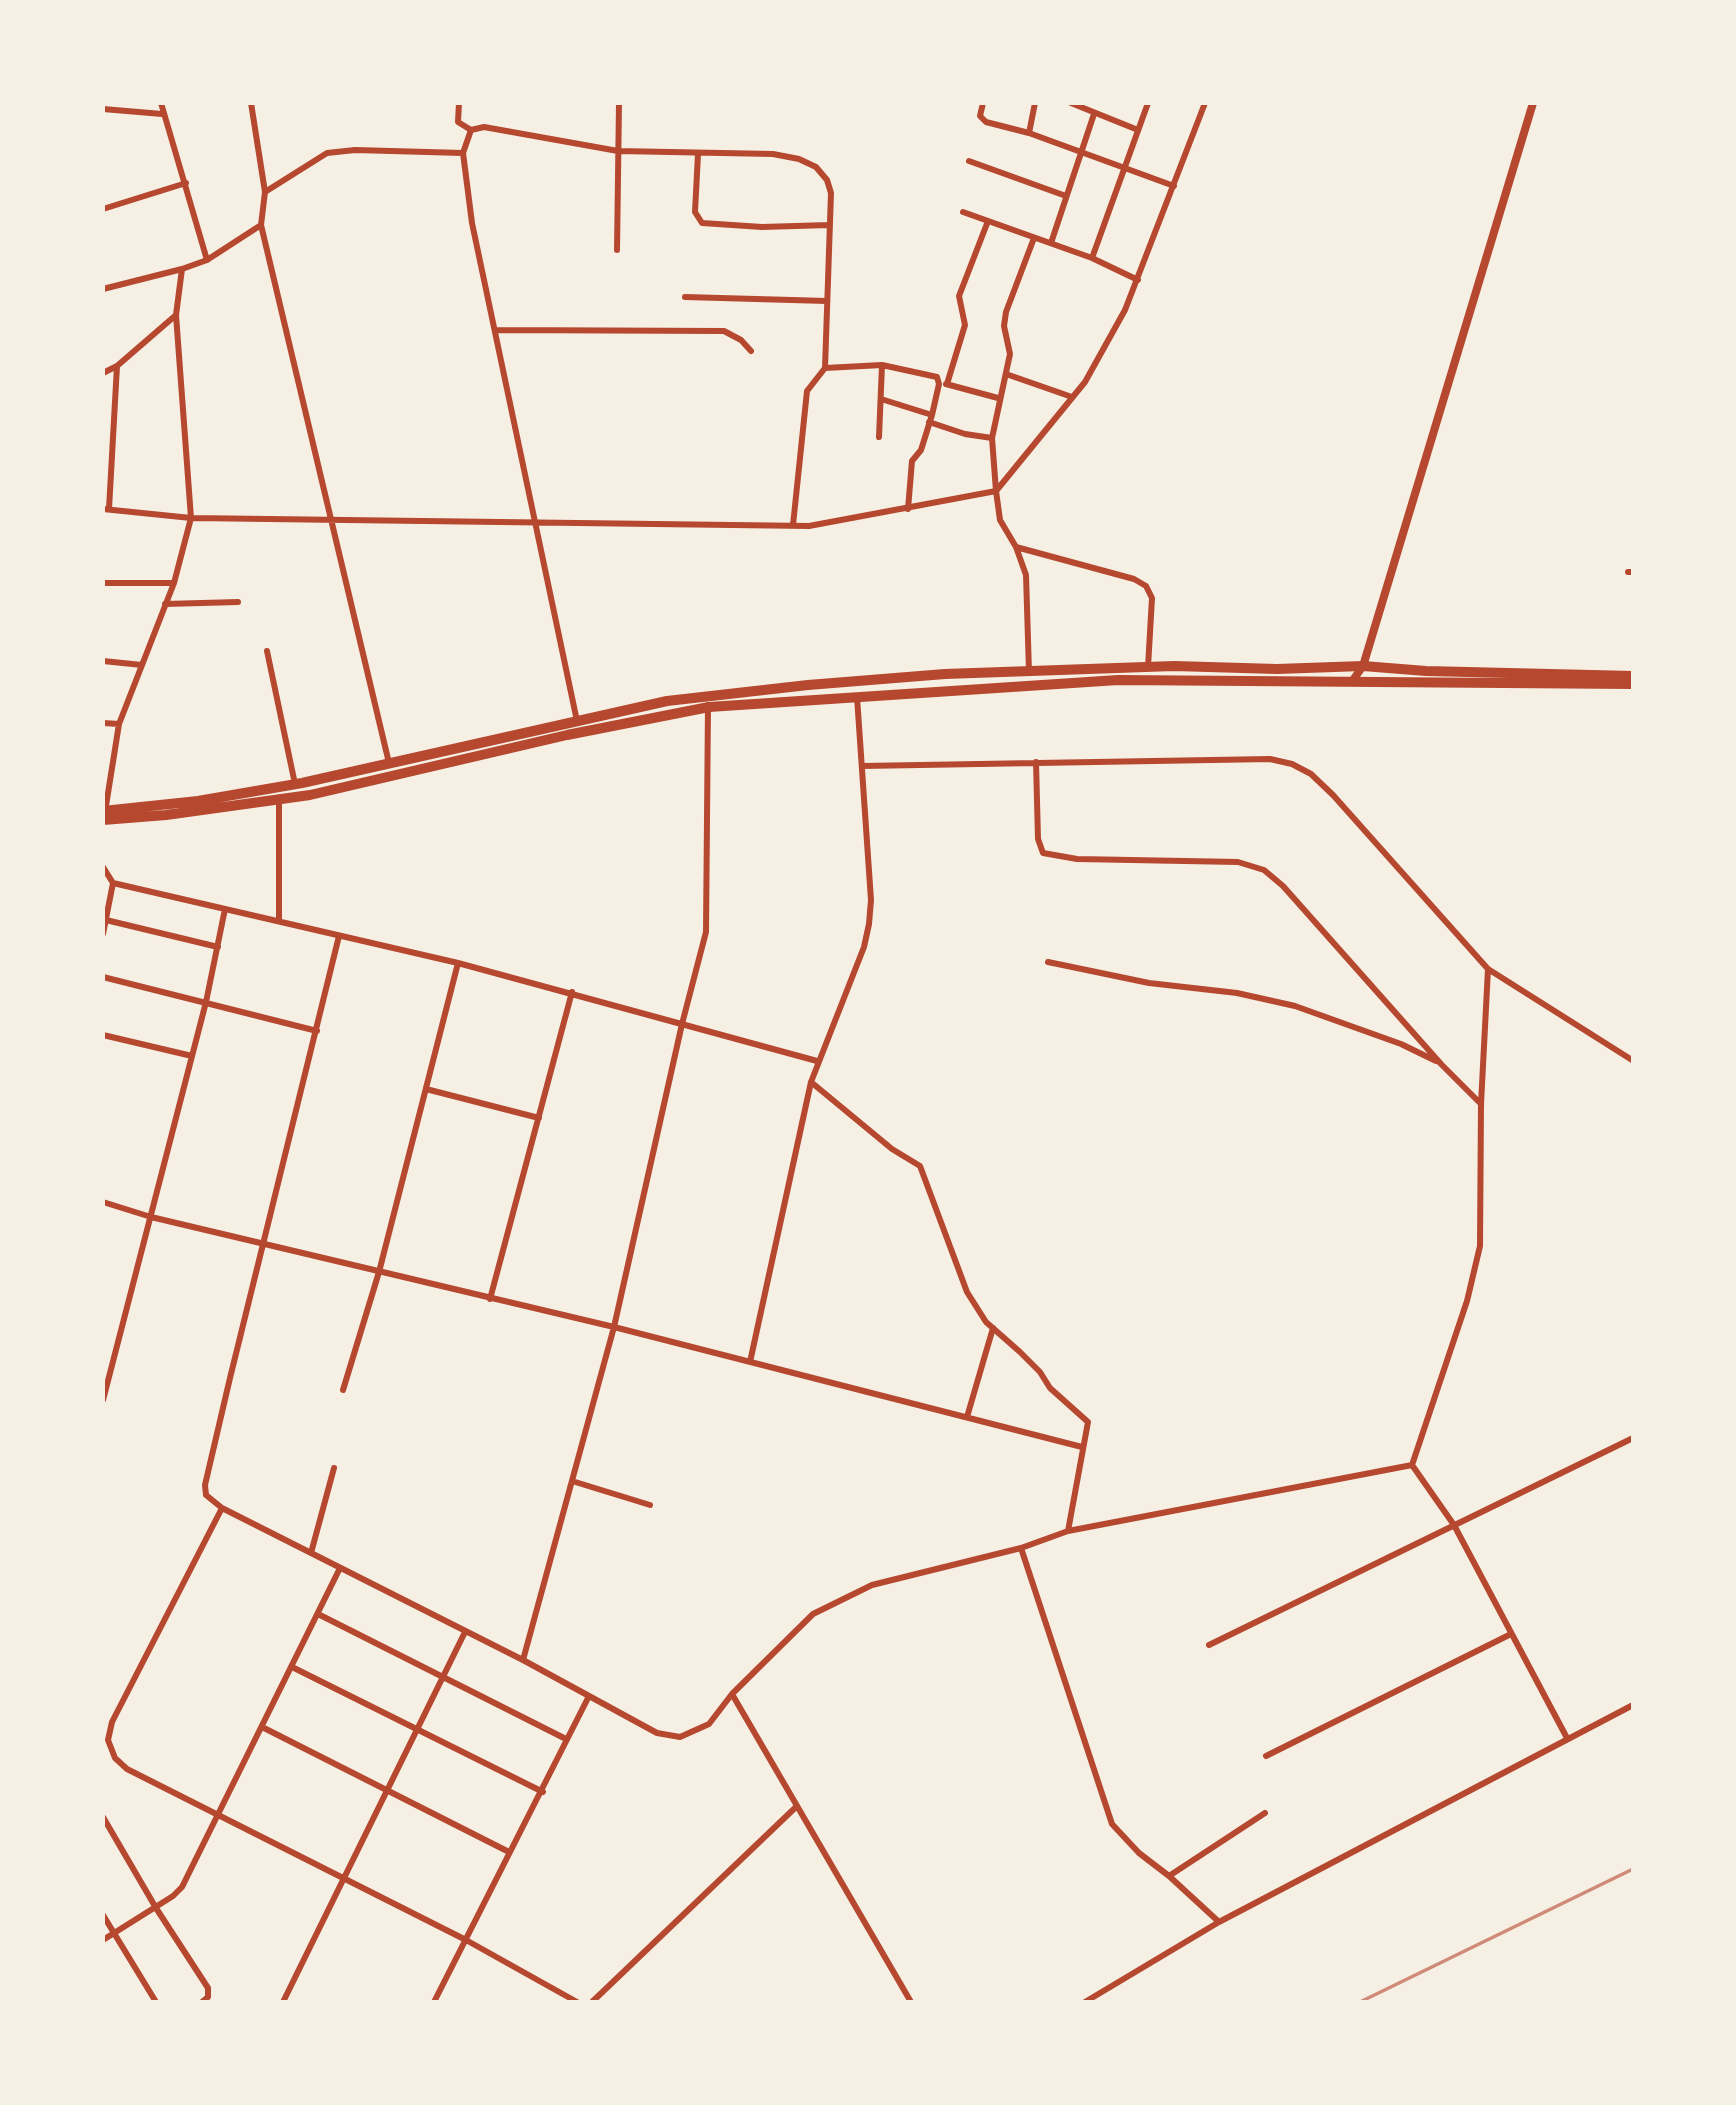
<!DOCTYPE html>
<style>
body{margin:0}
#map{position:relative;width:1736px;height:2105px;overflow:hidden;background:#f6efe4;font-family:Literata,serif}
canvas{display:block}
.frame{position:absolute;inset:0;border:105px solid #f6efe4;pointer-events:none}
</style>
<div id="map">
<canvas width="1736" height="2105"></canvas>
<div class="frame"></div>
</div>
<script>
const c = document.querySelector('canvas').getContext('2d');
c.lineJoin = 'round';
const shape = rows => new Path2D(rows.map(r => 'M' + r).join(''));
function strokePath(path, color, width, dash) { c.strokeStyle = color; c.lineWidth = width; c.lineCap = dash ? 'butt' : 'round'; c.setLineDash(dash || []); c.stroke(path); }
const minor = shape([
 [161,103,207,260],
 [251,103,265,192,261,225,389,763],
 [459,103,458,122,471,130],
 [983,103,980,116,986,122,1029,133,1174,186],
 [1071,103,1138,130],
 [103,109,162,114],
 [1029,133,1035,103],
 [698,154,695,212,702,223,762,227,829,225],
 [969,161,1066,196],
 [265,192,327,153,355,150,463,153],
 [103,209,186,183],
 [963,212,1092,258,1138,280],
 [1051,243,1094,114],
 [617,250,619,103],
 [1092,258,1148,103],
 [103,289,182,269,207,260,261,225],
 [685,297,827,301],
 [495,330,724,331,741,340,751,351],
 [103,373,117,366],
 [1006,374,1072,397],
 [946,384,998,398],
 [947,384,965,325,959,296,988,221],
 [881,399,932,415],
 [929,422,965,434,992,438],
 [879,437,882,365,937,377,939,384,932,415,921,450,912,461,908,509],
 [103,509,191,518,809,526,996,491,992,438,1010,354,1004,326,1006,312,1034,238],
 [109,509,117,366,176,315],
 [793,525,807,391,825,368,882,365],
 [1016,547,1134,579,1146,586,1152,598,1148,667],
 [1628,572,1633,572],
 [103,583,174,583],
 [165,604,238,602],
 [267,651,295,784],
 [103,661,142,665],
 [1029,672,1026,575,1016,547,1000,520,996,491,1085,382,1125,310,1205,103],
 [577,721,472,223,463,153,471,130,484,127,618,151,773,154,799,159,816,167,827,180,831,193,825,368],
 [103,723,119,724],
 [1036,762,1038,839,1043,853,1077,859,1238,862,1264,870,1283,886,1441,1064,1481,1104],
 [862,766,1270,759,1292,764,1311,774,1333,795,1488,969,1632,1060],
 [105,812,119,724,174,583,191,518,176,315,182,269],
 [103,867,113,883,103,934],
 [113,883,458,963,817,1061],
 [106,920,218,947],
 [279,921,279,800],
 [339,936,230,1378,205,1485,206,1495,222,1508,523,1660,657,1733,680,1737,709,1724,732,1694,813,1614,872,1585,1021,1548,1068,1531,1412,1465],
 [1048,962,1149,983,1237,993,1295,1006,1401,1044,1436,1061],
 [1488,969,1481,1104,1480,1246,1467,1301,1412,1465,1454,1525,1567,1738],
 [103,977,317,1031],
 [103,1035,192,1056],
 [811,1082,892,1149,920,1166,967,1292,986,1322,1020,1352,1040,1372,1050,1388,1088,1422,1068,1531],
 [426,1089,539,1118],
 [103,1202,151,1217,614,1327,1082,1447],
 [490,1299,572,992],
 [750,1362,811,1082,864,947,869,924,871,900,857,697],
 [343,1390,379,1272,458,963],
 [103,1400,206,1002,225,909],
 [967,1417,993,1328],
 [572,1481,650,1505],
 [222,1508,112,1722,108,1740,115,1758,127,1769,466,1940,577,2002],
 [1021,1548,1112,1824,1139,1853,1169,1876,1219,1922],
 [311,1553,334,1468],
 [318,1614,566,1739],
 [1209,1645,1633,1438],
 [523,1660,614,1327,682,1024,706,932,708,705],
 [292,1667,543,1792],
 [732,1694,911,2002],
 [262,1727,509,1852],
 [1266,1756,1511,1634],
 [103,1817,156,1908,208,1988,208,1997,202,2002],
 [1169,1876,1265,1813],
 [103,1915,156,2002],
 [103,1940,173,1896,182,1887,340,1568],
 [283,2002,465,1632],
 [434,2002,589,1696],
 [592,2002,797,1806],
 [1085,2002,1219,1922,1633,1705]
]);
const tertiary = shape([
 [1353,680,1363,666,1533,103]
]);
const primary = shape([
 [103,811,198,801,302,783,667,701,808,685,945,674,1174,666,1277,669,1363,666,1426,671,1633,676],
 [103,820,166,815,310,795,567,735,709,707,1118,680,1633,684]
]);
const rail = shape([
 [1360,2002,1633,1869]
]);
strokePath(minor, '#b5482f', 6);
strokePath(tertiary, '#b5482f', 8);
strokePath(primary, '#b5482f', 10);
strokePath(rail, '#cf8b77', 3.5);
</script>
